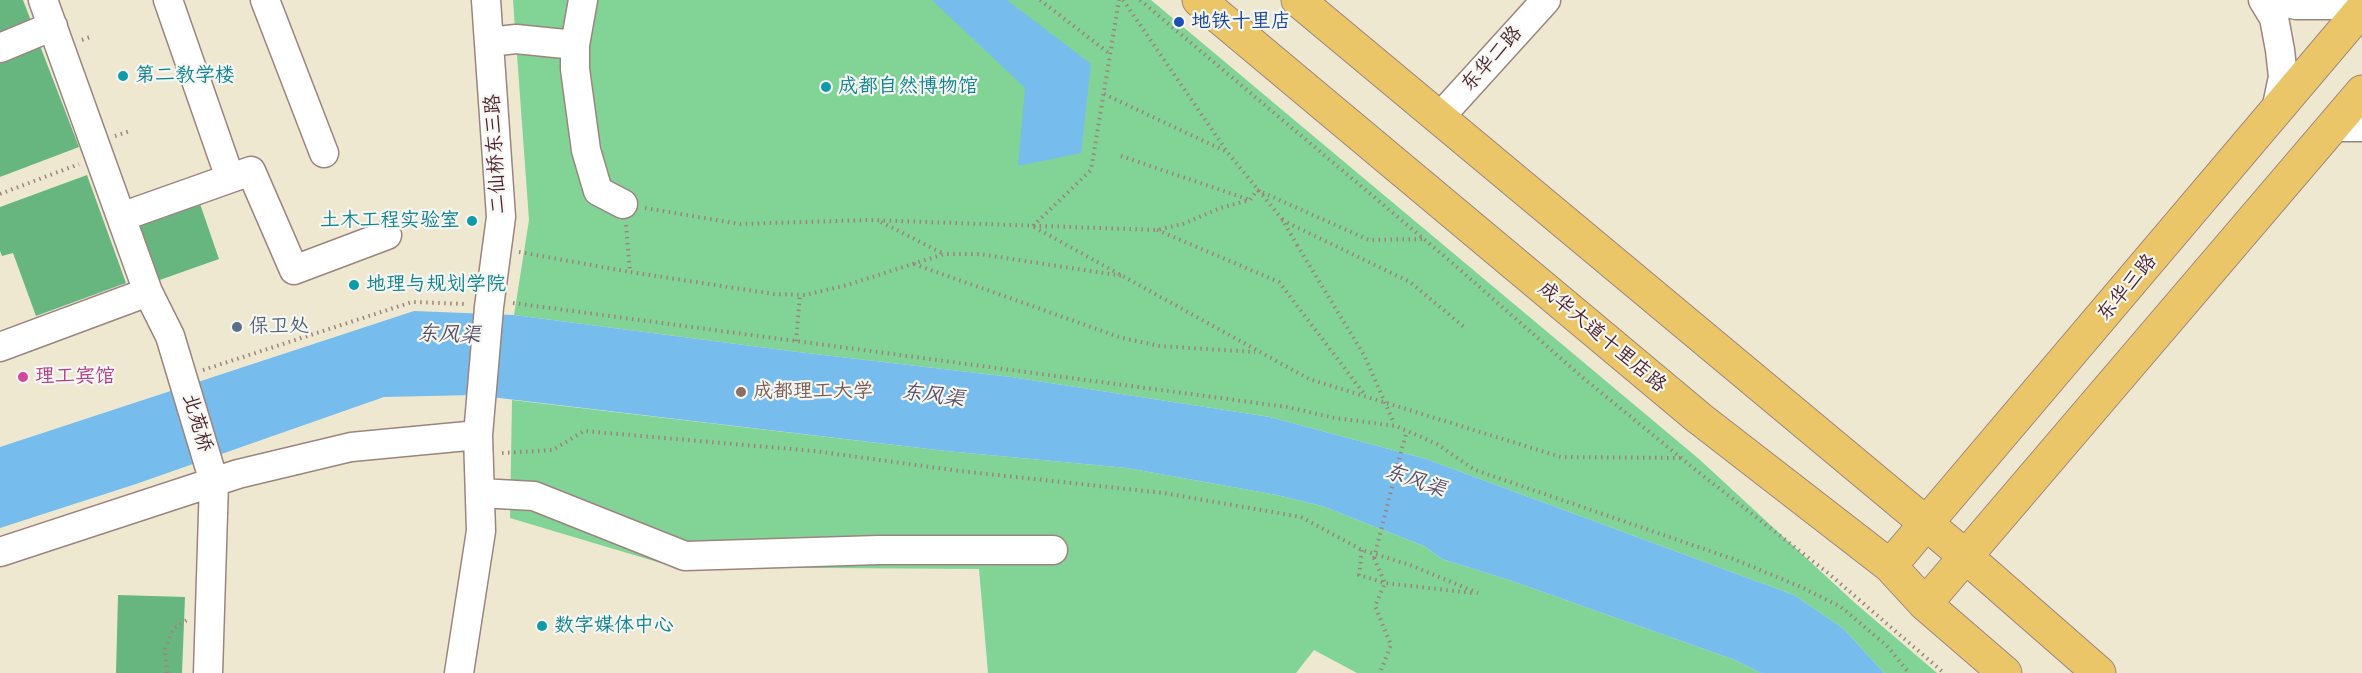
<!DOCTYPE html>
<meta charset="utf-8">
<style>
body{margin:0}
canvas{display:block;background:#eee8d1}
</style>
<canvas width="2362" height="673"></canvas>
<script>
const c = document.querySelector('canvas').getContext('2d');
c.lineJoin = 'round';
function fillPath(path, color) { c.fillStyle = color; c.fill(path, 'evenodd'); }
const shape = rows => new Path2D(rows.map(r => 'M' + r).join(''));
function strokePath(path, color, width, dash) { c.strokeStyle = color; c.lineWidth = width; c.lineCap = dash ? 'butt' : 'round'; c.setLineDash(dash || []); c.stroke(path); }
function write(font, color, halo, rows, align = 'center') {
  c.font = font + ' "Patrick Hand","LXGW WenKai TC",sans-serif'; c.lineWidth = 4.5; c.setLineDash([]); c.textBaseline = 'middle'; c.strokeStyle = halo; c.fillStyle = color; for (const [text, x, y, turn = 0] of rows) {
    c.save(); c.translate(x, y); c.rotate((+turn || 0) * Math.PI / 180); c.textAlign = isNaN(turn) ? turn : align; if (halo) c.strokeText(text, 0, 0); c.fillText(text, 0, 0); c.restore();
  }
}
const green = shape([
 [513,0,1151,0,1699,459,1855,603,1937,673,1884,673,1844,629,1794,595,1426,459,1270,417,1011,377,798,352,514,315,529,220],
 [512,400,946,451,1127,468,1277,495,1322,506,1424,546,1442,559,1512,581,1735,660,1761,673,1357,673,1314,650,1296,673,988,673,979,569,674,567,510,518]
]);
const forest = shape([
 [0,0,23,0,33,26,0,39],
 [39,43,79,147,0,177,0,57],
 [87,175,126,283,36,316,13,253,2,256,0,251,0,207],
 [198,198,219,259,154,282,133,221],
 [118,595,185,597,182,673,116,673]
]);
const water = shape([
 [932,0,1007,0,1091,64,1081,153,1018,166,1025,88],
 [414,311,514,315,798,352,1011,377,1270,417,1426,459,1794,595,1844,629,1884,673,1761,673,1735,660,1512,581,1442,559,1424,546,1322,506,1277,495,1127,468,946,451,474,395,384,397,136,484,0,528,0,447]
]);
const path = shape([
 [1040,0,1110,54],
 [1123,0,1228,153,1282,219,1297,245],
 [1140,0,1450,261,1582,377,1702,475,1828,573,1944,673],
 [82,40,93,36],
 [1104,94,1227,152],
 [115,136,130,131],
 [1121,156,1250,200],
 [0,194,79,164],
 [645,208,740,224,869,220,1157,230,1183,224,1220,208,1250,200,1257,190,1369,240,1423,239],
 [1282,220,1410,282,1464,327],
 [881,222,944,254],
 [626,225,630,272,774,294,805,295,847,285,944,254,979,254,1123,276],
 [1033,226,1091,170,1119,0],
 [1034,227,1309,379,1561,457,1680,458],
 [1157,230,1279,282,1365,395],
 [519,252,630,272],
 [914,264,1122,338,1160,346,1255,352],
 [513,303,1287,407,1335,418,1396,426,1437,444,1475,470,1736,560,1801,587,1841,607,1887,646,1909,673],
 [796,341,800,294],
 [203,370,412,302,467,304],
 [1402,448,1407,431],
 [502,453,553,450,584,431,814,451,960,471,1164,493,1301,517,1362,550,1410,565,1478,593],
 [1362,550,1359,575,1385,583,1472,593],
 [1374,558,1385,583,1375,606,1391,645,1380,673],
 [167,673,165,649,174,628,187,620]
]);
const minor = shape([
 [43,0,148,292,170,336,214,482,208,673],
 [168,0,230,178],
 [265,0,324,153],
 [583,0,575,45,575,69,586,150,598,191,623,204],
 [2263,0,2274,18,2280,50,2283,77,2276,110],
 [2274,0,2296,5,2362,5],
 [489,42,516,39,575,45],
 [0,48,53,26],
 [1438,119,1546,0],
 [2333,127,2362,127],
 [121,217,251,171,294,270,387,235],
 [0,347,148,292],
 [480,493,534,496,685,556,879,550,1053,550],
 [0,552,238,474,351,447,478,435],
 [459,673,481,531,478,435,489,307,501,217,486,0]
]);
const major = shape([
 [1199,0,1699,418,1890,566,1925,604,2005,673],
 [1298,0,1964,555,2099,673],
 [1890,566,2362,9],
 [1925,604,2362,92]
]);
const pathBridge = shape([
 [1297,245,1364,355,1393,421],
 [1374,558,1402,448]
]);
const markers = [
 [1179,22,6,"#1a4fb4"],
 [123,76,6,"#0f9aa8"],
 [826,87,6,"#0f9aa8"],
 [472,221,6,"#0f9aa8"],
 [354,285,6,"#0f9aa8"],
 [237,327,6,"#5c6f8a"],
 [23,377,6,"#d1479c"],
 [741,392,6,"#8d6e63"],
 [542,626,6,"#0f9aa8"]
];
const transitNames = [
 ["地铁十里店",1191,22]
];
const streetNames = [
 ["东华二路",1492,59,-48],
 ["二仙桥东三路",496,154,-93],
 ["东华三路",2127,288,-50],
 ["成华大道十里店路",1602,337,40],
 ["北苑桥",197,423,73]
];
const cultureNames = [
 ["第二教学楼",135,76],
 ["成都自然博物馆",838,87],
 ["土木工程实验室",460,221,"right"],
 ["地理与规划学院",366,285],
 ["数字媒体中心",554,626]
];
const serviceNames = [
 ["保卫处",249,327]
];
const hotelNames = [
 ["理工宾馆",35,377]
];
const educationNames = [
 ["成都理工大学",753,392]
];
const waterNames = [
 ["东风渠",449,335,2],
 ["东风渠",933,396,8],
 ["东风渠",1415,481,19]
];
fillPath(green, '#81d496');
fillPath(forest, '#68b67f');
fillPath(water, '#76bdee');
strokePath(minor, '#9c847e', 31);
strokePath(major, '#9c847e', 35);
strokePath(path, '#9c847e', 4, [1.5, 4.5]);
strokePath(minor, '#fff', 28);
strokePath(major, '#ebc669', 33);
strokePath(pathBridge, '#9c847e', 4, [1.5, 4.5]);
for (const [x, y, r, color] of markers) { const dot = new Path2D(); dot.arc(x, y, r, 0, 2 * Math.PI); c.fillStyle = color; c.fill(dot); strokePath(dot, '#f6f6f2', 2); }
write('20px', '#164399', '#f6f6f2', transitNames, 'left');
write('20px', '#4a1f2b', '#f6f6f2', streetNames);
write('20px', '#0d838f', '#f6f6f2', cultureNames, 'left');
write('20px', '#4e5e75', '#f6f6f2', serviceNames, 'left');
write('20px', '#b23c85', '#f6f6f2', hotelNames, 'left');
write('20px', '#785e54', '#f6f6f2', educationNames, 'left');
write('italic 21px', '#574e66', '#f6f6f2', waterNames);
</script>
